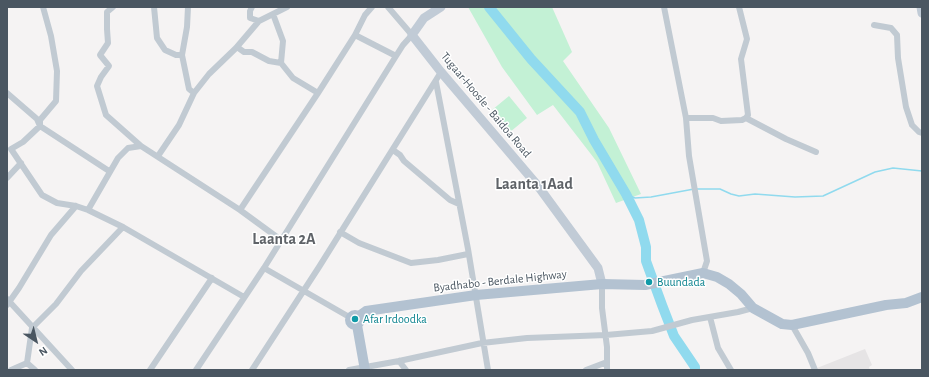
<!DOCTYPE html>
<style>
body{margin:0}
#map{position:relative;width:929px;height:377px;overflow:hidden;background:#f5f3f3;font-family:"Alegreya Sans",sans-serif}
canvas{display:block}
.frame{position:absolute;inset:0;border:8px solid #4a5661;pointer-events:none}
.north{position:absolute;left:16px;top:321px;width:40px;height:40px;-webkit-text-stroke:3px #fff;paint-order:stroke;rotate:145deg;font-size:11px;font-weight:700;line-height:16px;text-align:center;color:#4a5661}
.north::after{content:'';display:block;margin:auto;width:14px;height:18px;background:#4a5661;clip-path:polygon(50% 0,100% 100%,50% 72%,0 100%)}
</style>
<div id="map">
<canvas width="929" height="377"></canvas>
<div class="frame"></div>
<div class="north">N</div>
</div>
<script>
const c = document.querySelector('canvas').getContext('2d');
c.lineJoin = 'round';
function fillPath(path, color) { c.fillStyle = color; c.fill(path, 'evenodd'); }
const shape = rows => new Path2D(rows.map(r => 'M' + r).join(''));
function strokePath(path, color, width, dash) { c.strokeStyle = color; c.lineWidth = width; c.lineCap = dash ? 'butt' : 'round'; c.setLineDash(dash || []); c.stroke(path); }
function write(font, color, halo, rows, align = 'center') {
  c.font = font + ' "Alegreya Sans",sans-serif'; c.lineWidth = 3; c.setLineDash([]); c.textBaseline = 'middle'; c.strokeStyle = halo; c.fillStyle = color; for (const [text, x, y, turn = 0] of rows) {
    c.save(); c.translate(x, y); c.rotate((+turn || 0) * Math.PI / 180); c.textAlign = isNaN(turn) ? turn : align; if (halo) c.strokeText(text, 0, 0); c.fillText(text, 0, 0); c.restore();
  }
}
const education = shape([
 [865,349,872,365,869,367,870,370,818,370,817,368]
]);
const green = shape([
 [468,7,552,7,572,52,563,61,609,128,641,194,616,203,597,162,553,105,537,115,502,67],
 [509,96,527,118,510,132,492,110]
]);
const stream = shape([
 [697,189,720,189,731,194,739,196,755,194,795,197,823,196,875,172,893,168,922,171],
 [626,194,635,198,651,197,694,189]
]);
const river = shape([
 [489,7,531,59,580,112,594,140,626,194,639,220,646,247,646,261,662,305,674,336,695,367,695,370]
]);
const street = shape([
 [43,7,51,36,57,71,56,101,40,120,40,126,23,142,11,149,42,195,57,203,76,206,88,210,123,227,244,297],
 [113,7,107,12,107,29,108,43,100,55,109,66,101,77,97,86,106,115,141,146,240,210,281,240],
 [154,7,157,38,165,50,176,55,182,55],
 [188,7,187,27,182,55,189,89,194,93],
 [252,7,250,11,250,18,259,21],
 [664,7,686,118,689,156,707,261,703,273],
 [739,7,747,39,741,59,748,115,746,118],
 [273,14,283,41,281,63,293,78,318,93],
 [874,25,891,28,897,35,898,58,906,107,912,125,919,132,922,133],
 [355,35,396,56],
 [237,47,244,52,252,52,269,61,281,63],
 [436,82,468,249,488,370],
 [7,93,37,119,40,126,109,171],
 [686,118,713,118,721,121,742,120,746,118,786,139,816,152],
 [393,150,400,155,404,161,450,200,459,204],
 [158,156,179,125,194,93,209,74,236,48,259,21,287,7],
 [7,178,21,163],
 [88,210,118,158,128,148,141,146],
 [240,210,318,93,355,35,365,15,372,7],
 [340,232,359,243,411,263,438,260,468,254],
 [264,268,351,318],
 [602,284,602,308,607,347,607,370],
 [7,299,72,370],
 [7,305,19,288,51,235,76,206],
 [710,317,718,348,731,370],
 [792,325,808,353,815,370],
 [399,361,406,370],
 [11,370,27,363],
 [35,370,27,363,32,328,56,304,81,271,123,227],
 [150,370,212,278],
 [196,370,264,268,396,56,403,45,412,35,388,7],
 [252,370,319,267,441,72],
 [349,370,399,361,482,343,527,338,606,335,652,331,692,320,738,312,753,308],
 [586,370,607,362]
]);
const secondary = shape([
 [441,7,424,18,412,35,441,72,538,186,598,268,602,284],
 [921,7,922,13]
]);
const primary = shape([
 '350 320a5 5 0 1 1 10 0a5 5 0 1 1-10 0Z',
 [359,316,366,311,476,295,602,284,645,285,703,273,717,277,729,284,741,294,753,308,782,324,792,325,886,305,906,303,922,297],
 [357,325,365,370]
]);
const markers = [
 [649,282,4,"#0f9aa8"],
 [355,319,4,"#0f9aa8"]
];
const streetNames = [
 ["Tugaar-Hoosle - Baidoa Road",486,105,50],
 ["Byadhabo - Berdale Highway",500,281,-6]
];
const cultureNames = [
 ["Buundada",657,282],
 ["Afar Irdoodka",363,319]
];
const districtNames = [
 ["Laanta 1Aad",534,184],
 ["Laanta 2A",284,239]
];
fillPath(education, '#e6e4e5');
fillPath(green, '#c3f1d5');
strokePath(stream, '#90daee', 1.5);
strokePath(river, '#90daee', 10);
strokePath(street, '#c1cad2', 6);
strokePath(secondary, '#c1cbd6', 9);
strokePath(primary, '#b3c2d1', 10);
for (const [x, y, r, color] of markers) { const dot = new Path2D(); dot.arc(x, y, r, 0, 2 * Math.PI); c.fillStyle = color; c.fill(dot); strokePath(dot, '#fff', 1.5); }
write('12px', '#4a5661', '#fff', streetNames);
write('12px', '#0d838f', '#fff', cultureNames, 'left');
write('bold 16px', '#5f6368', '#fff', districtNames);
</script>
